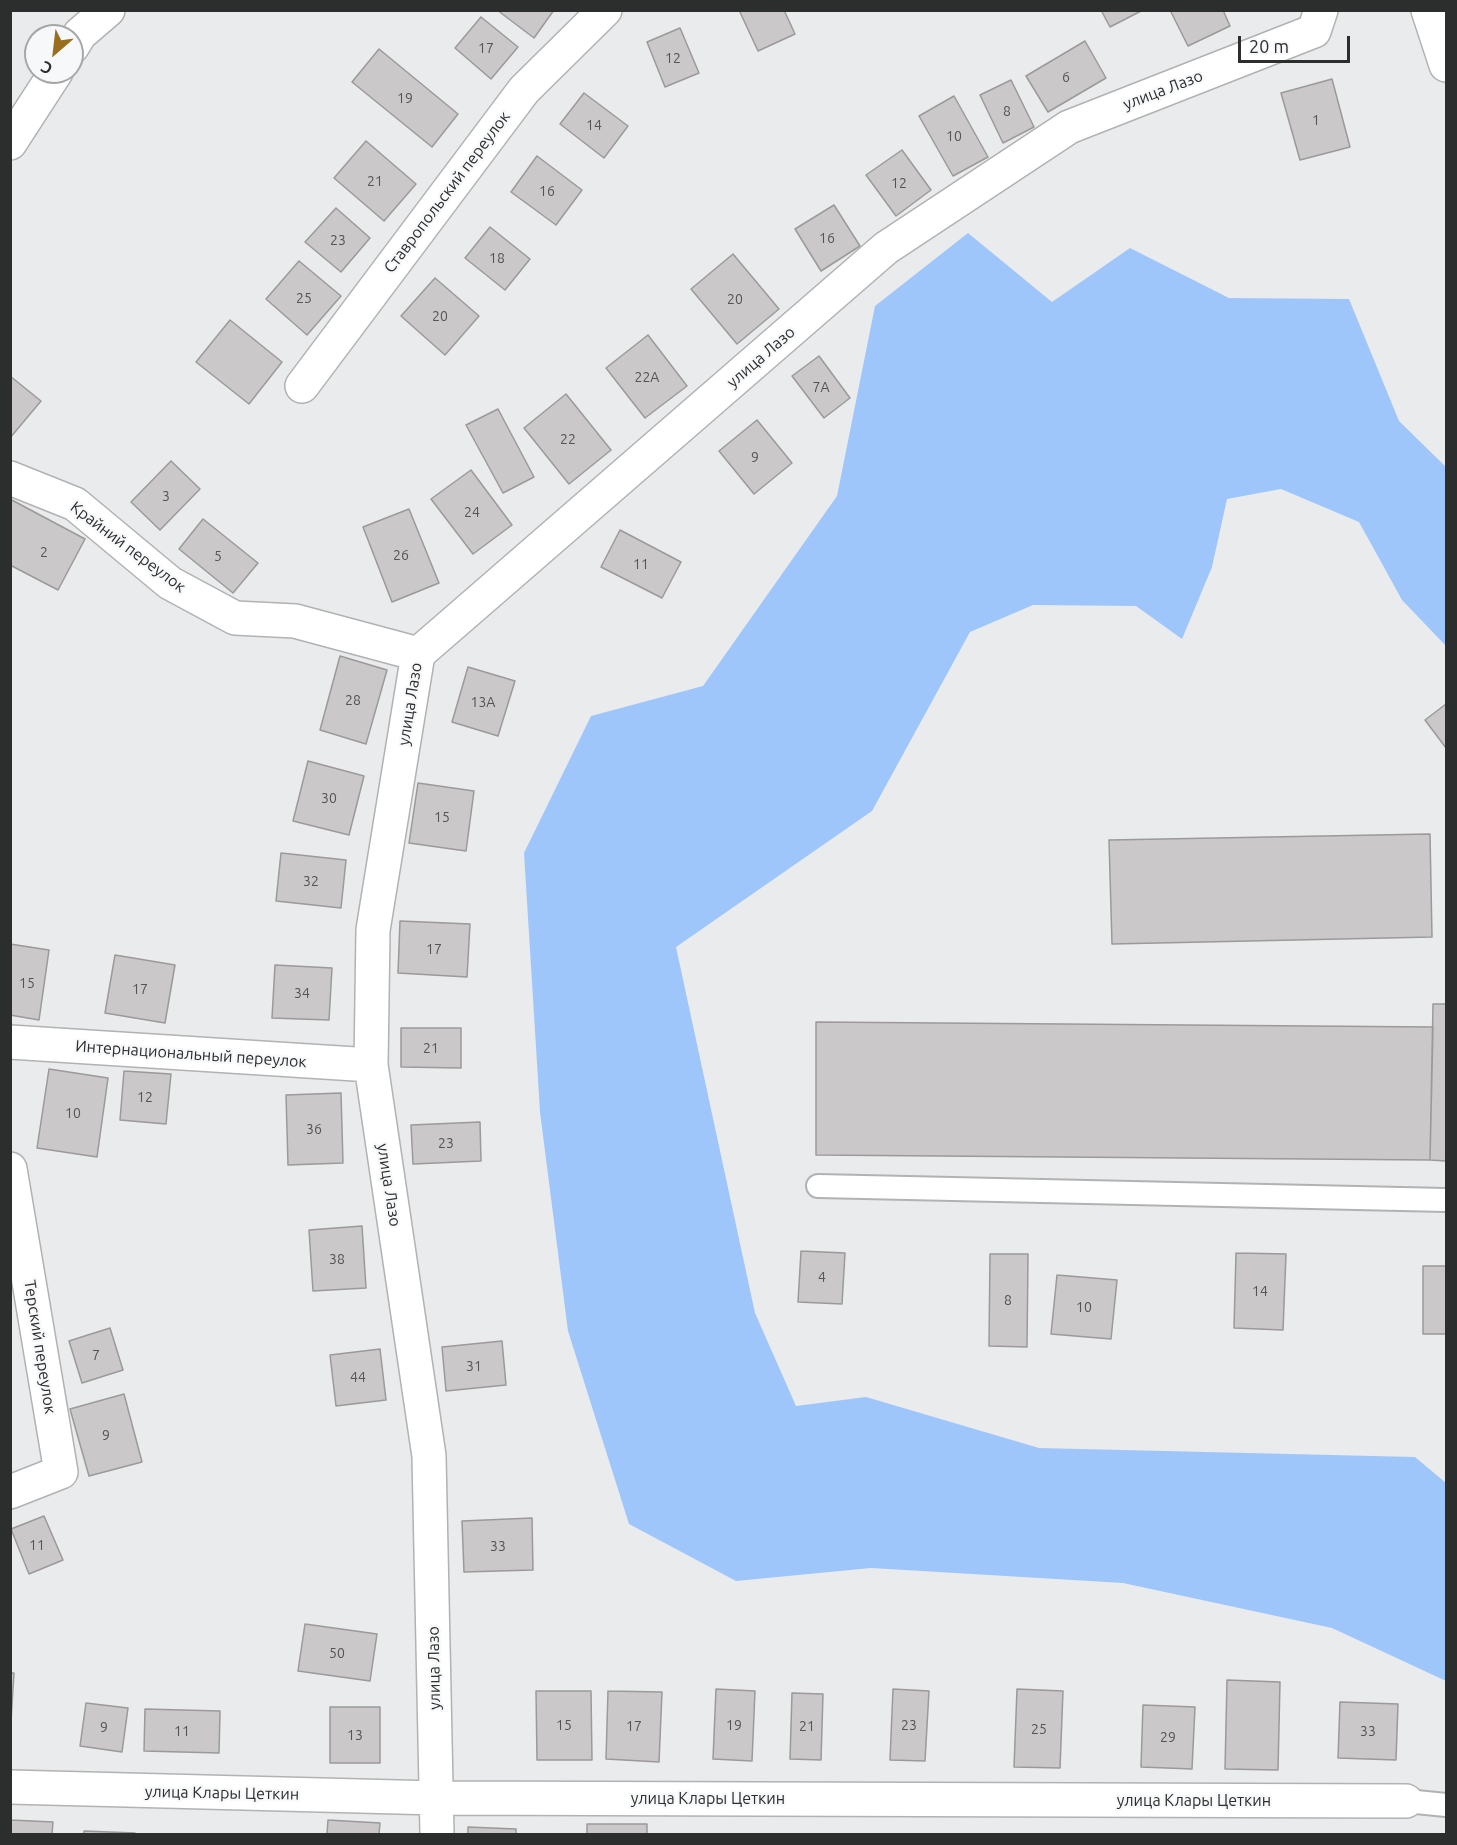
<!DOCTYPE html>
<meta charset="utf-8">
<style>
body{margin:0}
#map{position:relative;width:1457px;height:1845px;overflow:hidden;background:#eaebec;font-family:Ubuntu,sans-serif}
canvas{display:block}
.frame{position:absolute;inset:0;border:12px solid #2c2d2d;pointer-events:none}
.north{position:absolute;left:24px;top:24px;width:60px;height:60px;box-sizing:border-box;background:#f7f8fa;border:2px solid #a6a7a8;border-radius:50%;rotate:208deg;font-size:16px;font-weight:700;line-height:24px;text-align:center;color:#2c2d2d}
.north::after{content:'';display:block;margin:auto;width:21px;height:27px;background:#996e1c;clip-path:polygon(50% 0,100% 100%,50% 72%,0 100%)}
.scale{position:absolute;left:1238px;top:36px;width:112px;height:27px;box-sizing:border-box;border:3px solid #2c2d2d;border-top:0;padding-left:8px;font-size:18px;line-height:21px;white-space:nowrap;color:#2c2d2d;-webkit-text-stroke:4px #f7f8fa;paint-order:stroke}
</style>
<div id="map">
<canvas width="1457" height="1845"></canvas>
<div class="frame"></div>
<div class="north">С</div>
<div class="scale">20 m</div>
</div>
<script>
const c = document.querySelector('canvas').getContext('2d');
c.lineJoin = 'round';
function fillPath(path, color) { c.fillStyle = color; c.fill(path, 'evenodd'); }
const shape = rows => new Path2D(rows.map(r => 'M' + r).join(''));
function strokePath(path, color, width, dash) { c.strokeStyle = color; c.lineWidth = width; c.lineCap = dash ? 'butt' : 'round'; c.setLineDash(dash || []); c.stroke(path); }
function write(font, color, halo, rows, align = 'center') {
  c.font = font + ' Ubuntu,sans-serif'; c.lineWidth = 4.5; c.setLineDash([]); c.textBaseline = 'middle'; c.strokeStyle = halo; c.fillStyle = color; for (const [text, x, y, turn = 0] of rows) {
    c.save(); c.translate(x, y); c.rotate((+turn || 0) * Math.PI / 180); c.textAlign = isNaN(turn) ? turn : align; if (halo) c.strokeText(text, 0, 0); c.fillText(text, 0, 0); c.restore();
  }
}
const green = shape([
 [968,233,1052,302,1130,248,1229,298,1349,299,1399,421,1446,467,1446,646,1402,600,1359,522,1281,489,1227,499,1212,567,1182,639,1136,606,1033,605,970,632,872,811,676,947,755,1313,796,1406,866,1397,1039,1448,1415,1457,1446,1483,1446,1681,1332,1628,1123,1583,871,1568,736,1581,629,1524,568,1331,540,1112,524,853,591,716,703,686,837,496,875,306]
]);
const building = shape([
 [497,10,554,10,534,38,497,10],
 [739,10,784,10,795,34,758,51,739,10],
 [1101,10,1143,10,1110,27,1101,10],
 [1170,10,1223,10,1230,26,1188,46,1170,10],
 [481,17,518,47,491,79,455,48,481,17],
 [680,28,699,73,665,87,647,42,680,28],
 [1085,41,1106,78,1048,112,1026,76,1085,41],
 [379,49,458,114,432,147,352,82,379,49],
 [1332,79,1350,147,1300,160,1281,93,1332,79],
 [1011,80,1034,127,1003,143,980,95,1011,80],
 [584,93,628,126,604,158,560,124,584,93],
 [954,96,988,157,953,176,919,116,954,96],
 [366,141,416,184,384,221,334,178,366,141],
 [902,150,931,190,896,216,866,175,902,150],
 [537,156,582,190,556,225,511,192,537,156],
 [834,205,860,246,821,271,795,229,834,205],
 [336,208,370,238,341,272,305,242,336,208],
 [490,227,530,259,505,290,465,258,490,227],
 [733,254,779,309,737,344,691,289,733,254],
 [299,261,341,296,307,335,266,299,299,261],
 [435,278,479,316,445,355,401,316,435,278],
 [230,320,282,362,249,404,196,362,230,320],
 [648,335,687,386,645,418,606,368,648,335],
 [819,356,850,398,824,418,792,376,819,356],
 [10,376,41,401,10,438,10,376],
 [566,394,611,450,569,484,524,428,566,394],
 [498,409,534,477,503,493,466,425,498,409],
 [757,420,792,463,754,494,719,451,757,420],
 [171,461,200,489,160,530,131,502,171,461],
 [471,470,512,525,473,554,431,499,471,470],
 [10,499,85,539,58,590,10,565,10,499],
 [409,509,439,583,392,602,363,527,409,509],
 [203,519,258,563,233,593,179,549,203,519],
 [620,530,681,562,662,598,601,567,620,530],
 [340,656,387,670,366,744,320,730,340,656],
 [468,667,515,681,498,736,452,722,468,667],
 [1446,704,1446,748,1425,720,1446,704],
 [308,761,364,776,349,835,293,821,308,761],
 [418,783,474,791,466,851,409,843,418,783],
 [1430,834,1432,937,1112,944,1109,840,1430,834],
 [281,853,346,860,341,908,276,901,281,853],
 [400,921,470,924,467,977,398,973,400,921],
 [10,944,49,950,39,1020,10,1015,10,944],
 [115,955,175,965,165,1023,105,1013,115,955],
 [275,965,332,968,329,1020,272,1018,275,965],
 [1433,1004,1446,1004,1446,1161,1430,1160,1433,1004],
 [816,1022,1433,1027,1430,1160,816,1155,816,1022],
 [401,1028,461,1028,461,1068,401,1067,401,1028],
 [49,1069,108,1078,97,1157,37,1148,49,1069],
 [124,1071,171,1074,166,1124,120,1120,124,1071],
 [341,1093,343,1163,288,1165,286,1095,341,1093],
 [480,1122,481,1161,413,1164,411,1125,480,1122],
 [362,1226,366,1288,313,1291,309,1230,362,1226],
 [801,1251,845,1253,842,1304,798,1302,801,1251],
 [1236,1253,1286,1254,1283,1330,1234,1328,1236,1253],
 [990,1254,1028,1254,1027,1347,989,1346,990,1254],
 [1423,1266,1446,1266,1446,1334,1423,1334,1423,1266],
 [1057,1275,1117,1280,1111,1339,1051,1334,1057,1275],
 [110,1328,123,1370,82,1383,69,1341,110,1328],
 [502,1341,506,1385,446,1391,442,1347,502,1341],
 [380,1349,386,1400,336,1406,330,1355,380,1349],
 [124,1394,142,1462,89,1476,70,1409,124,1394],
 [44,1516,63,1560,29,1574,11,1529,44,1516],
 [532,1518,533,1570,464,1572,462,1521,532,1518],
 [305,1624,377,1634,370,1681,298,1671,305,1624],
 [10,1673,14,1673,10,1737,10,1673],
 [1227,1680,1280,1682,1278,1770,1225,1769,1227,1680],
 [716,1689,755,1691,752,1761,713,1759,716,1689],
 [893,1689,929,1691,925,1761,890,1760,893,1689],
 [1017,1689,1063,1691,1060,1768,1014,1767,1017,1689],
 [536,1691,591,1691,592,1760,537,1760,536,1691],
 [608,1691,662,1692,659,1762,606,1759,608,1691],
 [792,1693,823,1694,821,1760,790,1759,792,1693],
 [1340,1702,1398,1704,1396,1760,1338,1758,1340,1702],
 [86,1703,128,1708,122,1752,80,1746,86,1703],
 [1143,1705,1195,1707,1192,1769,1141,1767,1143,1705],
 [330,1707,380,1707,380,1763,330,1763,330,1707],
 [145,1709,220,1711,219,1753,144,1751,145,1709],
 [11,1820,53,1822,52,1834,10,1834,11,1820],
 [328,1820,380,1823,379,1834,327,1834,328,1820],
 [587,1824,647,1824,647,1834,587,1834,587,1824],
 [468,1827,516,1829,516,1834,468,1834,468,1827],
 [84,1831,135,1833,135,1834,84,1834,84,1831]
]);
const lane = shape([
 [818,1186,1446,1200],
 [1406,1801,1446,1805]
]);
const street = shape([
 [72,47,80,34,108,10],
 [10,143,56,72],
 [302,386,524,90,605,10],
 [10,478,75,504,170,583,235,618,295,621,418,654],
 [10,1042,371,1065],
 [10,1169,61,1472,10,1492],
 [10,1787,437,1798,1406,1801],
 [437,1834,429,1456,371,1065,373,930,418,654,886,248,1069,127,1314,31,1321,10]
]);
const primary = shape([
 [1428,10,1446,65]
]);
const numberNames = [
 ["17",486,48],
 ["12",673,58],
 ["6",1066,77],
 ["19",405,98],
 ["8",1007,111],
 ["1",1316,120],
 ["14",594,125],
 ["10",954,136],
 ["21",375,181],
 ["12",899,183],
 ["16",547,191],
 ["16",827,238],
 ["23",338,240],
 ["18",497,258],
 ["25",304,298],
 ["20",735,299],
 ["20",440,316],
 ["22А",647,377],
 ["7А",821,387],
 ["22",568,439],
 ["9",755,457],
 ["3",166,496],
 ["24",472,512],
 ["2",44,552],
 ["26",401,555],
 ["5",218,556],
 ["11",641,564],
 ["28",353,700],
 ["13А",483,702],
 ["30",329,798],
 ["15",442,817],
 ["32",311,881],
 ["17",434,949],
 ["15",27,983],
 ["17",140,989],
 ["34",302,993],
 ["21",431,1048],
 ["12",145,1097],
 ["10",73,1113],
 ["36",314,1129],
 ["23",446,1143],
 ["38",337,1259],
 ["4",822,1277],
 ["14",1260,1291],
 ["8",1008,1300],
 ["10",1084,1307],
 ["7",96,1355],
 ["31",474,1366],
 ["44",358,1377],
 ["9",106,1435],
 ["11",37,1545],
 ["33",498,1546],
 ["50",337,1653],
 ["15",564,1725],
 ["19",734,1725],
 ["23",909,1725],
 ["17",634,1726],
 ["21",807,1726],
 ["9",104,1727],
 ["25",1039,1729],
 ["11",182,1731],
 ["33",1368,1731],
 ["13",355,1735],
 ["29",1168,1737]
];
const streetNames = [
 ["улица Лазо",1163,90,-21],
 ["Ставропольский переулок",447,192,-53],
 ["улица Лазо",761,357,-41],
 ["Крайний переулок",128,547,37],
 ["улица Лазо",410,704,-81],
 ["Интернациональный переулок",191,1054,4],
 ["улица Лазо",389,1185,81],
 ["Терский переулок",40,1347,81],
 ["улица Лазо",434,1668,-91],
 ["улица Клары Цеткин",222,1793,1],
 ["улица Клары Цеткин",708,1799],
 ["улица Клары Цеткин",1194,1801]
];
fillPath(green, '#9fc6fb');
fillPath(building, '#cac8c9');
strokePath(building, '#9b999a', 1.5);
strokePath(lane, '#b1b2b3', 26);
strokePath(street, '#b1b2b3', 36);
strokePath(primary, '#b1b2b3', 36);
strokePath(lane, '#fff', 22);
strokePath(street, '#fff', 33);
strokePath(primary, '#fff', 33);
write('14px', '#545454', null, numberNames);
write('16px', '#2c2d2d', '#f7f8fa', streetNames);
</script>
